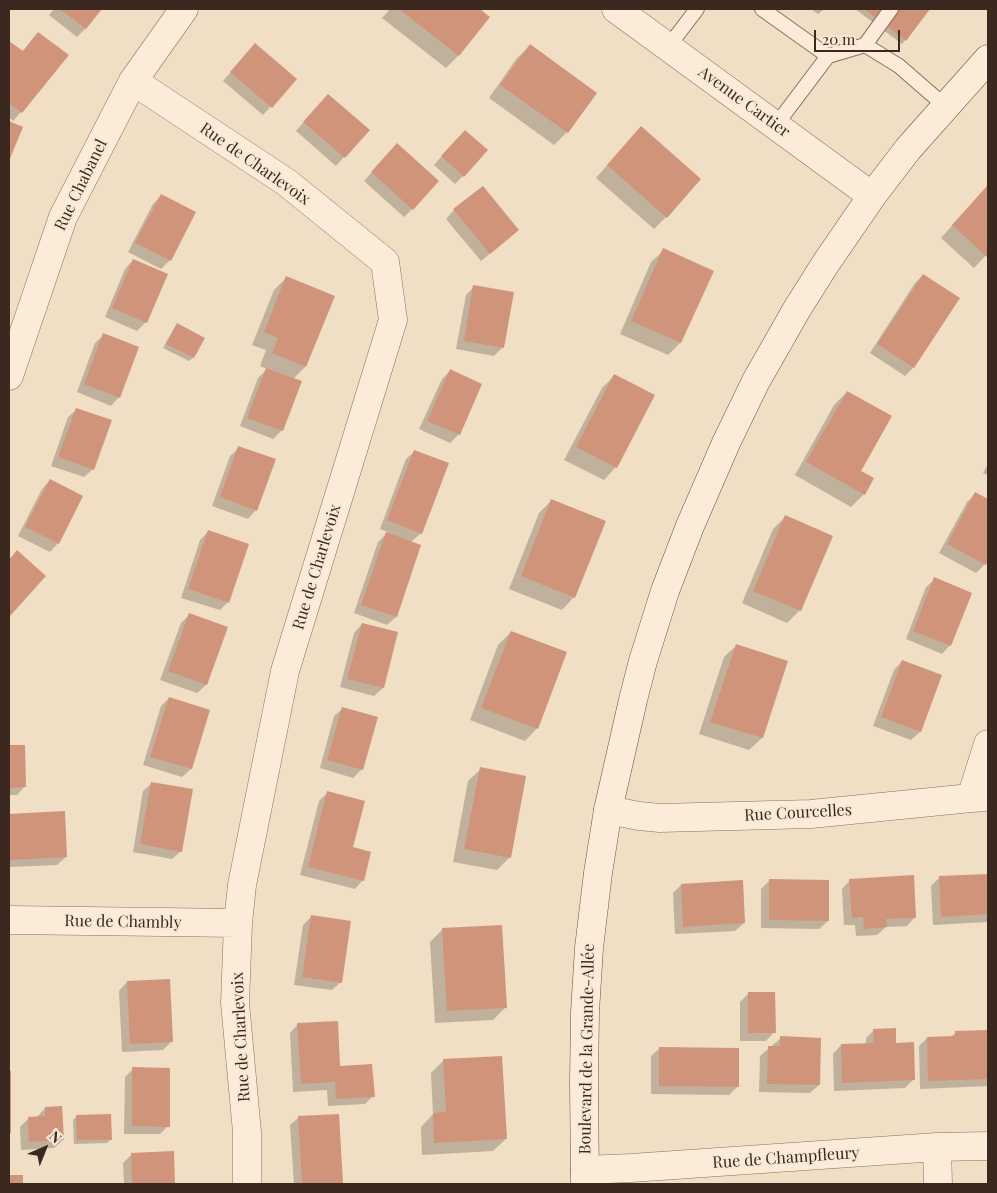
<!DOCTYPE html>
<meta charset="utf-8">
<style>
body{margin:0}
#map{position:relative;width:997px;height:1193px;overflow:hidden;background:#f0dec5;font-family:"Playfair Display",serif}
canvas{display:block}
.frame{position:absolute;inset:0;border:10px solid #3b291f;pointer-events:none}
.north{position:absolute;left:20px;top:1123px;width:50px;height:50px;-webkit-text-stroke:4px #f7e9d5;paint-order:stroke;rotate:44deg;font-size:14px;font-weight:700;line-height:20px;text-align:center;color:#3b291f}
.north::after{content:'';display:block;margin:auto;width:18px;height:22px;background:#3b291f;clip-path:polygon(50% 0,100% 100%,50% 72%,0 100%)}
.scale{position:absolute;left:814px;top:30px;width:86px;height:22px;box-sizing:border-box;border:2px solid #3b291f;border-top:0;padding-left:6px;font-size:15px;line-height:18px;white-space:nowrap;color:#3b291f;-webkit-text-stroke:4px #f7e9d5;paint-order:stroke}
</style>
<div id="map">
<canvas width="997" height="1193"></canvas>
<div class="frame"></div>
<div class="north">N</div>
<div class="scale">20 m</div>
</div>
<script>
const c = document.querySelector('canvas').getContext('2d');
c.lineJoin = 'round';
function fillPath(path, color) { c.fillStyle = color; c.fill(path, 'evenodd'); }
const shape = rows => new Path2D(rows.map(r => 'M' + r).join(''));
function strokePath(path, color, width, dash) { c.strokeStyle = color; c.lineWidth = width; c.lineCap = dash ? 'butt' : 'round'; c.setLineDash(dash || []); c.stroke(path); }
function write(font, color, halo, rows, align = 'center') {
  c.font = font + ' "Playfair Display",serif'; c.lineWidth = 4.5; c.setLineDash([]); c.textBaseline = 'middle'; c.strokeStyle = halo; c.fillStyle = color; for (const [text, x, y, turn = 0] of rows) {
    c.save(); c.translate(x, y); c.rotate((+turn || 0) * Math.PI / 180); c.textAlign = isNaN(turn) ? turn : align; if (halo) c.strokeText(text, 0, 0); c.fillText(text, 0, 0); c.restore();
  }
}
const shadow = shape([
 [54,9,101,9,85,29,77,37,49,15],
 [390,9,478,9,488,17,458,56,446,68,382,18],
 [811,9,824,9,818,14],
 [855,9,929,9,902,44],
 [38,33,21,112,13,121,9,117,9,43,22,52],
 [530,46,595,93,567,132,554,145,489,98,517,58],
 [247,53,295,79,263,115,223,81],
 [320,103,368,130,336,166,296,131],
 [456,140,463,176,455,184,434,165],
 [629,140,666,217,654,229,596,178],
 [389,153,412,209,404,217,364,181],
 [988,185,988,253,974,268,941,238],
 [482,187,517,230,509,238,481,261,446,219,454,210],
 [161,196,194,213,170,260,161,269,128,252,153,204],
 [664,250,680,343,668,355,620,334,651,262],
 [133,260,146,322,137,331,105,317,125,269],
 [923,275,958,298,913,368,905,376,870,353,915,283],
 [286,278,305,367,293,379,282,430,273,439,240,426,258,378,267,369,260,366,266,350,252,345,274,290],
 [474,287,503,347,494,356,456,349,466,295],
 [177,325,193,358,189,361,163,348,174,328],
 [104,335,119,397,111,406,77,392,95,343],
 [450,371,481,385,459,434,450,443,419,429,442,379],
 [614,376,616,467,604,480,564,460,602,388],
 [847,392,864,494,851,507,795,475,834,405],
 [77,409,93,469,84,477,51,466,68,417],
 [239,448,256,510,248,519,212,506,230,456],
 [415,451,421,533,411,542,420,545,396,617,387,625,354,613,378,542,388,532,380,529,406,459],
 [988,464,988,475,983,473],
 [50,480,58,543,50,552,18,536,42,489],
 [975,494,988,501,988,557,985,564,976,573,939,553,967,502],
 [551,501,574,597,562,610,509,589,539,513],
 [785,517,831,536,800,610,787,623,742,603,773,529],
 [208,532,228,602,220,610,181,598,200,540],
 [17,552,44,576,9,616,9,560],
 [935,579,950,645,942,654,906,639,926,587],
 [189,615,226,628,206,685,197,693,160,680,181,623],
 [362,624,397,633,383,688,374,696,340,687,354,633],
 [511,632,537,728,525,741,470,720,498,645],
 [737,645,787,662,762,738,749,750,699,734,724,657],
 [902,661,940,675,920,732,911,740,873,726,894,670],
 [169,698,209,710,191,769,182,777,143,765,161,706],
 [343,708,362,769,353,778,320,768,334,716],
 [9,746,24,746,25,786,17,795,9,795],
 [481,769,525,777,509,858,497,870,453,862,468,781],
 [152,783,181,851,172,859,133,852,143,791],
 [327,793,352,848,363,880,355,889,300,875,319,801],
 [64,813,66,857,57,865,9,867,9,815],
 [988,875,988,922,933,925,931,886,939,878],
 [770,880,828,921,819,929,761,928,761,889],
 [850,880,915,917,907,926,886,927,877,935,856,936,855,925,844,925,842,889],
 [681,885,744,923,735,931,675,934,673,893],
 [311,917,341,982,332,990,294,985,303,925],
 [443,929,506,1007,493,1020,435,1023,430,942],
 [127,982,171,1042,163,1050,122,1052,119,991],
 [748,994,774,1032,766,1041,740,1041,740,1002],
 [298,1024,339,1067,373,1096,365,1104,328,1106,327,1090,293,1092,290,1033],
 [874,1030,895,1044,914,1079,905,1088,834,1091,833,1054,841,1045,866,1044,866,1038],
 [988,1031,988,1086,920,1089,919,1046,927,1038,951,1037,956,1032],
 [781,1038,819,1085,810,1093,759,1092,760,1056],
 [660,1048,738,1086,729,1095,651,1094,651,1056],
 [443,1061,506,1139,493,1151,422,1155,421,1127,433,1114,431,1073],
 [133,1069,168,1126,160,1134,124,1134,125,1077],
 [9,1073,10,1073,10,1132,9,1133],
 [45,1108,63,1140,54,1148,21,1150,20,1127,28,1119,37,1117],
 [338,1115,342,1184,294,1184,290,1125,299,1117],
 [77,1116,111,1139,107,1143,74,1144,73,1120],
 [173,1153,174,1184,124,1184,123,1163,132,1154]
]);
const building = shape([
 [60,9,102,9,86,29],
 [399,9,480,9,490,17,459,56],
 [864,9,930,9,906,41],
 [38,32,69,55,22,113,9,103,9,41,23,51],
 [255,43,297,79,272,108,230,72],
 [530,44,597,93,568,133,500,85],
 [328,94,370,130,345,158,303,122],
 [9,121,23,127,9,161],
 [641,126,701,179,667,218,607,165],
 [465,130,488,150,464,177,441,156],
 [397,143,439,181,413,210,371,172],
 [988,185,988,255,987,257,952,225],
 [483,186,519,230,490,254,453,209],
 [161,194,196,212,171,261,135,243],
 [663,248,714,271,681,343,631,321],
 [133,259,168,274,147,323,112,308],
 [923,274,960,298,914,368,877,344],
 [286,276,335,296,306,367,272,353,278,338,264,332],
 [473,285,514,292,504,348,464,341],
 [177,323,205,338,194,358,166,344],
 [103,333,139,347,120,398,84,384],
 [266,368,302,381,283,431,247,418],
 [450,369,482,384,460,435,427,421],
 [614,374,655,395,617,468,576,447],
 [847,391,892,416,861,471,874,478,865,495,806,462],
 [76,408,112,420,94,470,58,457],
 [238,446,276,459,257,511,220,497],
 [414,450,449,463,422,534,387,520],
 [50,479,83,496,59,544,25,527],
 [975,492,988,499,988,560,986,565,947,544],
 [551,499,606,521,575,598,521,576],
 [785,515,833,536,801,611,753,591],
 [208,530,249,544,229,603,188,589],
 [386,532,421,545,397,617,361,605],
 [17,550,46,576,10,616,9,615,9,560],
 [934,577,972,593,951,646,913,631],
 [189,613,228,627,207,685,168,671],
 [362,623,398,632,384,688,347,679],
 [511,631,567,652,538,729,481,708],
 [736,644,788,661,763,738,710,722],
 [902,660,942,675,921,732,881,717],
 [169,697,210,710,192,769,150,757],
 [342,707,378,717,363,770,327,760],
 [9,745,25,745,26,787,9,788],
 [480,767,526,776,511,858,464,849],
 [151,782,193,789,182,852,140,844],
 [327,791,365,801,353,847,371,852,364,881,308,867],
 [65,811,67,857,9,860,9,814],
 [988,874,988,914,941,917,939,876],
 [914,875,916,918,886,919,887,927,864,929,863,917,852,918,849,879],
 [769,879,829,880,829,921,769,920],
 [743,880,745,923,683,927,681,884],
 [311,915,351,921,342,983,302,977],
 [502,925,507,1008,447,1011,442,928],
 [170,979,173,1042,130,1044,127,981],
 [748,992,775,992,776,1033,748,1033],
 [338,1021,340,1066,372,1064,375,1097,336,1099,335,1082,301,1084,297,1023],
 [896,1028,896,1043,914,1042,915,1080,842,1083,841,1044,874,1043,873,1029],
 [988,1030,988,1079,928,1081,927,1037,955,1036,955,1031],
 [780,1036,821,1038,820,1085,767,1084,768,1046,780,1046],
 [659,1047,739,1048,739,1087,659,1086],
 [502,1056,507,1139,434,1143,433,1113,446,1112,443,1059],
 [132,1067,170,1068,170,1127,132,1126],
 [9,1071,11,1071,11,1133,9,1133],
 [62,1106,64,1140,29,1142,28,1117,45,1116,45,1107],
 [111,1114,112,1140,77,1140,76,1115],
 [339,1114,343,1184,302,1184,298,1116],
 [174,1151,175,1184,132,1184,131,1153],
 [9,1175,23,1175,23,1184,9,1184]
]);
const lane = shape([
 [762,9,828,56,776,125],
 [865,45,899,66,945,106],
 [668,47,697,9],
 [828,56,865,45,891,9]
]);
const street = shape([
 [616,9,872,196],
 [133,81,286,182,385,262,393,320,285,671,242,885,238,923,235,1003,247,1132,247,1184],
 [9,376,63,217,133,81,184,9],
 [971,798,988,744],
 [608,810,639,816,660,818,811,814,971,798,988,797],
 [9,920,238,923],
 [937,1147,938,1184],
 [585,1170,631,1168,937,1147,988,1146]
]);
const secondary = shape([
 [585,1184,584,1081,585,1012,589,948,598,873,608,810,633,700,643,661,665,591,690,526,726,443,756,381,797,309,826,263,872,196,908,149,988,59]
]);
const streetNames = [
 ["Avenue Cartier",744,102,36],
 ["Rue de Charlevoix",255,164,35],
 ["Rue Chabanel",81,185,-64],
 ["Rue de Charlevoix",317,567,-73],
 ["Rue Courcelles",798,813,-3],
 ["Rue de Chambly",123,922,1],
 ["Rue de Charlevoix",241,1037,-93],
 ["Boulevard de la Grande-Allée",587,1049,-89],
 ["Rue de Champfleury",786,1158,-4]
];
fillPath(shadow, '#0003');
fillPath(building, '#cf947a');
strokePath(lane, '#8c6f5a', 16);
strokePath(street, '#8c6f5a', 29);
strokePath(secondary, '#6d503e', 29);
strokePath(lane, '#faecd9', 14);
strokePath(street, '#faecd9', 28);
strokePath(secondary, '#faecd9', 28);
write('16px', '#3b291f', '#f7e9d5', streetNames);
</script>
